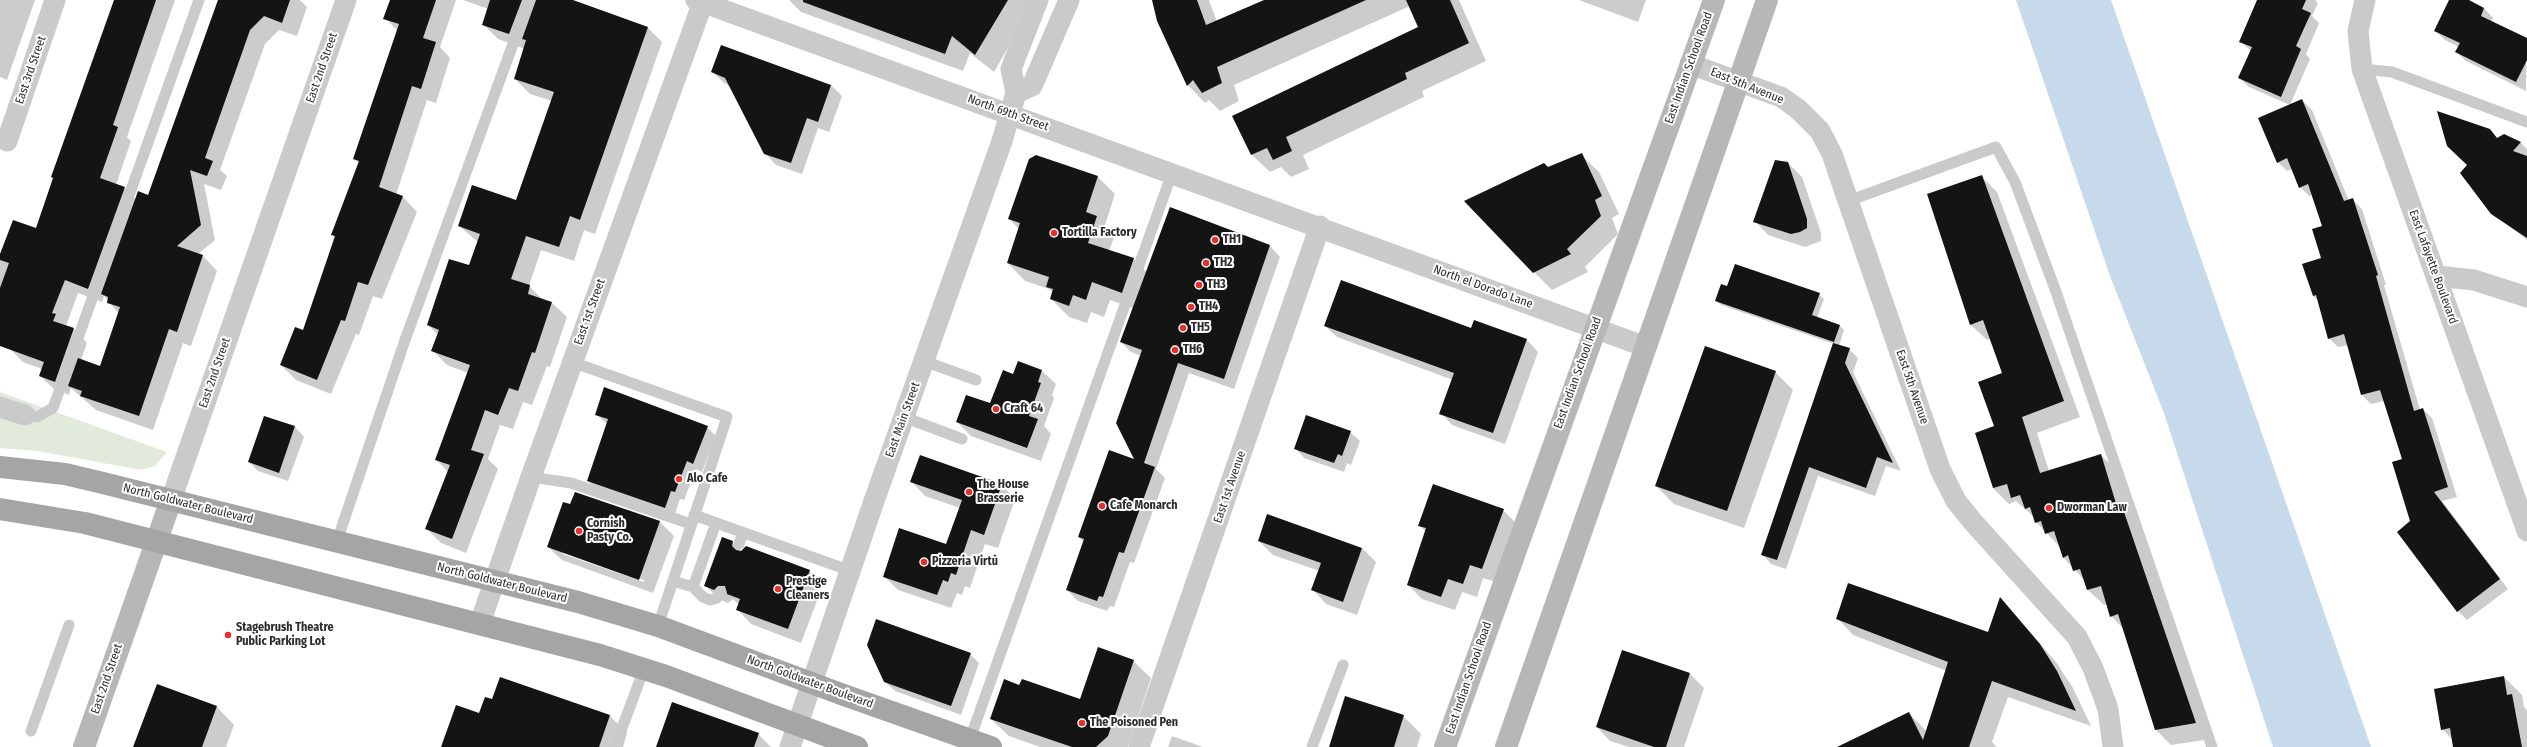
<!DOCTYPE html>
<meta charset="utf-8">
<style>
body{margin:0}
canvas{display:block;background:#fff}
</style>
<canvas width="2527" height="747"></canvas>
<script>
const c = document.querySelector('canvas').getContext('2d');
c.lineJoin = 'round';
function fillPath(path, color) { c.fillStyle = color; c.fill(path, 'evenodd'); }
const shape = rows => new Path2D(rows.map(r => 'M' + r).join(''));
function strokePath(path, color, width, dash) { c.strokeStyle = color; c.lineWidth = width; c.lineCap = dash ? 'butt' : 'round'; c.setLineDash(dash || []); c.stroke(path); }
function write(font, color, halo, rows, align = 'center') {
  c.font = font + ' "Fira Sans Condensed",sans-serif'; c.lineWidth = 4; c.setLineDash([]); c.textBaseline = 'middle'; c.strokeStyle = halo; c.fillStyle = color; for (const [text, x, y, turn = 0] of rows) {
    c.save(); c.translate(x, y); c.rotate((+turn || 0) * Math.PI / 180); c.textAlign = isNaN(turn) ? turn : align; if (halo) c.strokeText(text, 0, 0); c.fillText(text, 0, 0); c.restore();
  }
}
const green = shape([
 [0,392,167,452,155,466,141,470,37,451,0,448]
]);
const water = shape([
 [2016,0,2111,0,2371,747,2273,747,2164,413,2110,276]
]);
const shadow = shape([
 [0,0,35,0,7,80,0,77],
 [115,0,175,0,127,137,131,141,116,185,124,188,136,200,149,196,218,0,300,0,307,7,297,36,279,30,265,44,220,170,227,176,221,190,204,184,215,240,198,254,203,256,217,271,191,346,183,343,153,430,96,410,71,388,69,395,54,389,40,376,42,369,23,362,10,349,0,344,0,257,36,230],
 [78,293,102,302,104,296,119,314,101,367,81,360,87,343,74,329,66,326],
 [391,0,456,0,440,47,450,58,436,103,427,100,396,195,403,197,417,212,382,299,373,296,359,335,356,334,331,394,296,380,281,365,303,331,336,238,332,234,359,163,354,159,398,31,385,18],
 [463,0,566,0,647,27,662,42,595,234,584,230,574,261,541,250,529,286,543,300,552,303,567,317,550,367,547,366,532,405,523,402,513,429,500,425,488,459,498,469,466,553,441,543,426,528,448,472,436,459,468,373,447,365,432,350,438,335,428,325,470,267,478,242,459,226,516,201,552,101,530,94,515,79,525,49,498,39,483,24,488,9],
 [789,0,1032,0,1028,13,994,72,970,53,963,71,801,12],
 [1153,0,1209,0,1217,22,1267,0,1459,0,1486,61,1422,91,1424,97,1303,155,1309,169,1291,177,1281,167,1270,172,1252,155,1234,116,1420,27,1410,6,1234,85,1239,101,1220,111,1209,100,1205,103,1188,85],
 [1579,0,1646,0,1638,22],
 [2258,0,2315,0,2318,3,2312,16,2319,23,2306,54,2310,59,2290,105,2249,87,2239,78,2251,51,2240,41],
 [2450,0,2467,0,2484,8,2493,18,2491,22,2527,39,2526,91,2466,61,2456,52,2459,47,2445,40,2436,31],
 [713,72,831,85,842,96,829,132,818,128,802,174,776,165,765,153,730,86,724,83],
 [2302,100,2312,110,2349,201,2353,200,2362,209,2386,285,2384,285,2420,410,2423,409,2432,418,2457,497,2442,501,2508,589,2467,620,2458,611,2412,522,2403,460,2384,401,2371,404,2362,395,2348,345,2338,347,2329,338,2318,300,2313,296,2322,258,2323,227,2313,195,2309,196,2300,187,2292,169,2287,171,2278,162],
 [2489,130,2498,139,2504,135,2521,143,2527,149,2527,240,2492,213,2468,165],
 [1581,155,1599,172,1619,214,1612,218,1618,234,1585,267,1588,272,1552,290,1534,272,1548,168],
 [1788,163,1802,177,1821,233,1821,241,1805,247,1768,235,1755,221],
 [1981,176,1997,192,2080,417,2037,433,2049,471,2101,455,2116,470,2211,739,2171,745,2155,729,2124,629,2111,616,2107,604,2104,605,2088,590,2085,581,2063,557,2060,547,2036,522,2034,517,2016,501,2009,504,1993,488,1995,427,2004,373,1991,339,1987,340,1971,325],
 [1098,177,1115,194,1105,225,1115,235,1109,251,1134,259,1146,272,1170,208,1270,246,1280,257,1234,389,1189,373,1156,469,1165,478,1134,563,1130,562,1114,607,1110,606,1107,611,1078,601,1067,590,1084,542,1079,537,1135,461,1141,356,1131,352,1121,342,1133,308,1110,300,1104,317,1091,312,1087,323,1069,317,1051,299,1053,293,1049,289,1025,281,1008,263,1019,229,1009,219],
 [1728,287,1819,294,1824,299,1817,318,1840,326,1844,330,1839,346,1849,349,1858,358,1853,372,1901,471,1886,466,1875,496,1818,476,1786,569,1771,564,1762,554,1834,344,1721,305,1716,301],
 [1474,321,1527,340,1538,352,1505,444,1452,425,1441,413,1453,380,1337,337,1325,326,1471,329],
 [1042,371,1056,384,1052,395,1054,398,1044,426,1051,434,1041,461,971,436,957,422,991,405],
 [1775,372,1793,390,1744,528,1674,504,1656,486],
 [596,414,707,427,716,436,702,472,696,469,684,500,680,499,674,516,597,490,588,481,607,424],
 [264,417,295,427,304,437,288,481,258,471,249,462],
 [1350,432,1360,441,1351,465,1347,463,1344,472,1304,458,1295,448],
 [912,482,1002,485,1015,499,998,548,985,544,970,588,965,586,962,595,957,593,951,608,898,590,884,576,946,545,960,508,925,496],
 [575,493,660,522,674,536,653,593,562,560,548,547,571,505],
 [563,552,644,580,644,582,563,554],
 [1503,510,1517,524,1496,582,1483,578,1477,597,1462,592,1455,610,1422,599,1408,585,1426,532,1420,526],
 [1259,541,1362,548,1376,562,1357,615,1326,604,1313,590,1320,571,1273,555],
 [732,542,741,551,809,571,823,585,801,643,751,624,738,610,739,605,733,599,728,603,719,599,706,586],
 [2000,599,2056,662,2073,688,2091,726,2008,697,1992,742,1997,747,1839,747,1909,713,1927,732,1947,671,1853,635,1837,618,1988,633],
 [1622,651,1690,674,1704,688,1684,747,1629,747,1610,741,1597,727],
 [970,654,979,663,961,715,895,691,885,682],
 [1133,661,1151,678,1128,747,1040,747,1009,736,991,719,1080,700],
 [2504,677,2522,695,2524,707,2527,710,2527,747,2454,747,2453,740,2442,729],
 [217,707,234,725,226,747,134,747],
 [480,715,610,716,627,733,623,747,442,747],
 [1403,716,1421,734,1417,747,1330,747],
 [758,734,771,747,661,747],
 [1172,736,1203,747,1168,747]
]);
const building = shape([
 [114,0,156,0,113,125,118,127,100,178,125,187,88,289,65,280,52,313,56,314,53,321,74,328,55,382,39,376,44,362,0,346,0,288,9,263,0,260,0,254,13,220,36,228,53,178,51,177],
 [218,0,290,0,282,23,264,16,250,30,205,158,213,161,207,176,190,170,201,225,177,246,203,255,177,332,169,329,139,416,80,396,82,391,68,386,78,358,100,366,120,307,107,303,108,297,101,294,138,191,148,195],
 [390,0,436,0,423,38,436,42,421,89,412,86,379,187,403,196,368,285,358,282,345,321,341,320,317,380,280,365,295,327,303,330,335,236,331,235,359,161,353,159,399,24,383,19],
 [490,0,522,0,509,34,482,25],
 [536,0,573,0,648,27,580,220,570,216,559,247,526,236,511,279,530,285,528,294,552,302,535,353,532,352,518,391,509,388,498,415,485,410,471,450,484,454,452,539,425,529,450,465,435,460,470,365,431,351,439,330,427,325,449,259,469,265,480,234,458,226,472,185,516,200,554,92,514,79,526,40,522,39],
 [803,0,1008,0,975,55,952,36,945,54,803,2],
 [1152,0,1197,0,1206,25,1264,0,1366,0,1217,67,1222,83,1202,93,1193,80,1187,86,1157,21],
 [1406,0,1450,0,1469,43,1405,73,1407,79,1286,137,1292,151,1273,160,1267,148,1251,155,1232,116,1418,27],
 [2257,0,2306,0,2302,9,2311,13,2296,46,2301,49,2281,97,2238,78,2252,47,2239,42],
 [2449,0,2469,0,2484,8,2481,16,2527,38,2527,60,2516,82,2455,52,2460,43,2434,31],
 [721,45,831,85,818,122,807,118,791,163,764,154,725,78,711,72],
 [2302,99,2344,201,2353,198,2378,275,2376,276,2414,411,2423,408,2448,487,2434,492,2500,579,2457,612,2397,532,2410,521,2392,462,2402,459,2380,390,2361,395,2344,334,2328,339,2316,295,2313,296,2302,264,2321,258,2312,229,2322,226,2308,184,2299,188,2287,158,2277,163,2258,118],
 [2437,111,2490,129,2497,138,2504,134,2521,142,2513,151,2527,156,2527,238,2491,214,2460,173,2467,165,2447,146],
 [1582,153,1602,196,1595,200,1601,216,1567,249,1571,254,1533,273,1464,201,1544,163,1548,167],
 [1036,155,1098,176,1086,212,1097,216,1088,243,1134,258,1122,293,1092,282,1086,300,1073,295,1069,306,1050,299,1053,289,1046,287,1049,277,1007,263,1020,223,1008,219,1029,159],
 [1775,160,1788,162,1807,219,1807,228,1800,232,1791,234,1753,222],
 [1982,175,2064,401,2022,417,2040,473,2101,454,2118,510,2123,509,2196,723,2155,730,2118,614,2110,617,2101,586,2087,590,2080,569,2073,571,2068,555,2063,558,2054,531,2045,534,2041,521,2035,523,2030,507,2025,509,2020,495,2011,498,2007,484,1993,488,1975,433,1994,426,1978,382,2002,373,1983,320,1970,325,1927,194],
 [1170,207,1270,245,1224,379,1178,363,1144,463,1155,467,1124,553,1119,552,1103,597,1099,596,1097,601,1066,590,1084,539,1078,537,1109,450,1134,459,1116,423,1142,350,1120,342],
 [1735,264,1820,293,1812,315,1840,325,1834,342,1715,301,1721,284,1727,286],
 [1341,280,1471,328,1474,320,1527,339,1493,433,1439,414,1454,373,1324,326],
 [1833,343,1850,348,1845,363,1893,463,1877,457,1866,488,1809,467,1777,560,1761,555],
 [1705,346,1776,371,1727,511,1655,486],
 [1018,361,1042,370,1038,382,1041,383,1029,416,1038,419,1027,448,956,422,966,395,990,403,1003,370,1013,374],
 [604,387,708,426,693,464,687,461,675,492,671,491,665,508,587,481,608,419,595,415],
 [1306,415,1351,431,1342,456,1338,454,1334,463,1294,449],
 [264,416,295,426,279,473,248,462],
 [920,455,1002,484,984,535,971,530,956,575,951,573,948,582,943,580,937,595,883,577,899,528,946,544,962,500,910,482],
 [1433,484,1504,509,1482,569,1470,565,1463,584,1448,579,1441,597,1407,585,1426,528,1418,526],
 [575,492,660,521,639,580,547,547,563,502,570,504],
 [1267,514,1362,548,1343,602,1311,590,1321,563,1258,541],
 [722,537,733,541,732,546,736,550,741,551,746,546,810,570,788,629,736,610,740,599,727,594,725,586,718,586,714,590,704,586],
 [1848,583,1988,632,2000,597,2040,644,2057,671,2076,711,1992,681,1969,747,1837,747,1909,712,1923,740,1948,662,1836,619],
 [876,619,971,653,951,706,884,682,867,645],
 [1098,647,1134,660,1108,736,1096,747,1072,747,990,719,1004,679,1019,685,1022,679,1080,699],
 [1622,650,1690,673,1666,747,1654,747,1596,727],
 [2504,676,2507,695,2512,694,2522,747,2453,747,2450,728,2441,730,2434,689],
 [500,677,610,715,599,747,441,747,456,705,479,713,485,697,492,699],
 [157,684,217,706,202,747,133,747],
 [1345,696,1404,715,1394,747,1329,747],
 [672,702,759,733,754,747,656,747]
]);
const lane = shape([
 [2362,69,2392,72,2527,122],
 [1848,201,1996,147,2015,182,2055,289,2212,747],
 [924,361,976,380],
 [572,362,727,417,658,626],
 [25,415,37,417,53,408,199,0],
 [904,417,962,439],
 [531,477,571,483,691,524],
 [694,515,851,571],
 [337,541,405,340,529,0],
 [739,544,743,533],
 [673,581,693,587,716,523],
 [693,587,703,597,710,600,717,598,721,592],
 [31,731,69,625],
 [970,739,1172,173],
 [615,747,644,669],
 [1312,747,1343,665]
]);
const street = shape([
 [696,0,1646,347],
 [2365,0,2358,31,2362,69,2527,531],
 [1690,64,1781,97,1798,109,1820,131,1832,154,1940,469,1956,501,1973,522,2077,637,2093,668,2108,709,2113,747],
 [1016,93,1032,86,1069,0],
 [7,141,55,0],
 [2437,276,2474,280,2527,297],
 [0,407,25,415],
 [171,500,346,0],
 [480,623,531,477,703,2],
 [790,747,874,501,1002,141,1016,93,1011,69,1038,0],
 [1139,747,1320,226]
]);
const secondary = shape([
 [84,747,171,500],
 [1445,747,1714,0],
 [1506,747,1767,0]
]);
const primary = shape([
 [0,467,65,474,103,483,578,602,658,626,841,694,991,747],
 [0,509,85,523,600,655,666,676,857,747]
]);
const markers = [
 [1054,233,4,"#e6302e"],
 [1215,240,4,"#e6302e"],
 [1206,263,4,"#e6302e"],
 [1199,285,4,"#e6302e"],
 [1191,307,4,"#e6302e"],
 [1183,328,4,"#e6302e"],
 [1175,350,4,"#e6302e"],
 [996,409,4,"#e6302e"],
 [679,479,4,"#e6302e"],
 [969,492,4,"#e6302e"],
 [1102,506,4,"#e6302e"],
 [2049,508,4,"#e6302e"],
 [579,531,4,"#e6302e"],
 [924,562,4,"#e6302e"],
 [778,589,4,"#e6302e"],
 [228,635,4,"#e6302e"],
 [1082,723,4,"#e6302e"]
];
const streetNames = [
 ["East 2nd Street",322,68,-71],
 ["East Indian School Road",1689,68,-70],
 ["East 3rd Street",31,70,-71],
 ["East 5th Avenue",1747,86,22],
 ["North 69th Street",1008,113,20],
 ["East Lafayette Boulevard",2433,267,70],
 ["North el Dorado Lane",1483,287,20],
 ["East 1st Street",590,312,-70],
 ["East 2nd Street",215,373,-71],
 ["East Indian School Road",1578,373,-70],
 ["East 5th Avenue",1912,387,71],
 ["East Main Street",903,420,-70],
 ["East 1st Avenue",1230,487,-71],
 ["North Goldwater Boulevard",188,504,14],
 ["North Goldwater Boulevard",502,583,14],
 ["East Indian School Road",1469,678,-71],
 ["East 2nd Street",107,679,-71],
 ["North Goldwater Boulevard",810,682,20]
];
const poiNames = [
 ["Tortilla Factory",1062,233],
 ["TH1",1223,240],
 ["TH2",1214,263],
 ["TH3",1207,285],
 ["TH4",1199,307],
 ["TH5",1191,328],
 ["TH6",1183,350],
 ["Craft 64",1004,409],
 ["Alo Cafe",687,479],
 ["The House",977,485],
 ["Brasserie",977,499],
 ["Cafe Monarch",1110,506],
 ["Dworman Law",2057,508],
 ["Cornish",587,524],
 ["Pasty Co.",587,538],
 ["Pizzeria Virtù",932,562],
 ["Prestige",786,582],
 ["Cleaners",786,596],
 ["Stagebrush Theatre",236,628],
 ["Public Parking Lot",236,642],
 ["The Poisoned Pen",1090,723]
];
fillPath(green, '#e2ebdb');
fillPath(water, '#c7daeb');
fillPath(shadow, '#0003');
fillPath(building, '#141414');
strokePath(lane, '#cacaca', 11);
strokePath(street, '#cacaca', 21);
strokePath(secondary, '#b7b7b7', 22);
strokePath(primary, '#a5a5a5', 22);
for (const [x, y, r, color] of markers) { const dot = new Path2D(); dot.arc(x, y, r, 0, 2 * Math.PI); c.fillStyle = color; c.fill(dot); strokePath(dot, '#fff', 1.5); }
write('12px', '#2d2d2d', '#fff', streetNames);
write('bold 12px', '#2d2d2d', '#fff', poiNames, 'left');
</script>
